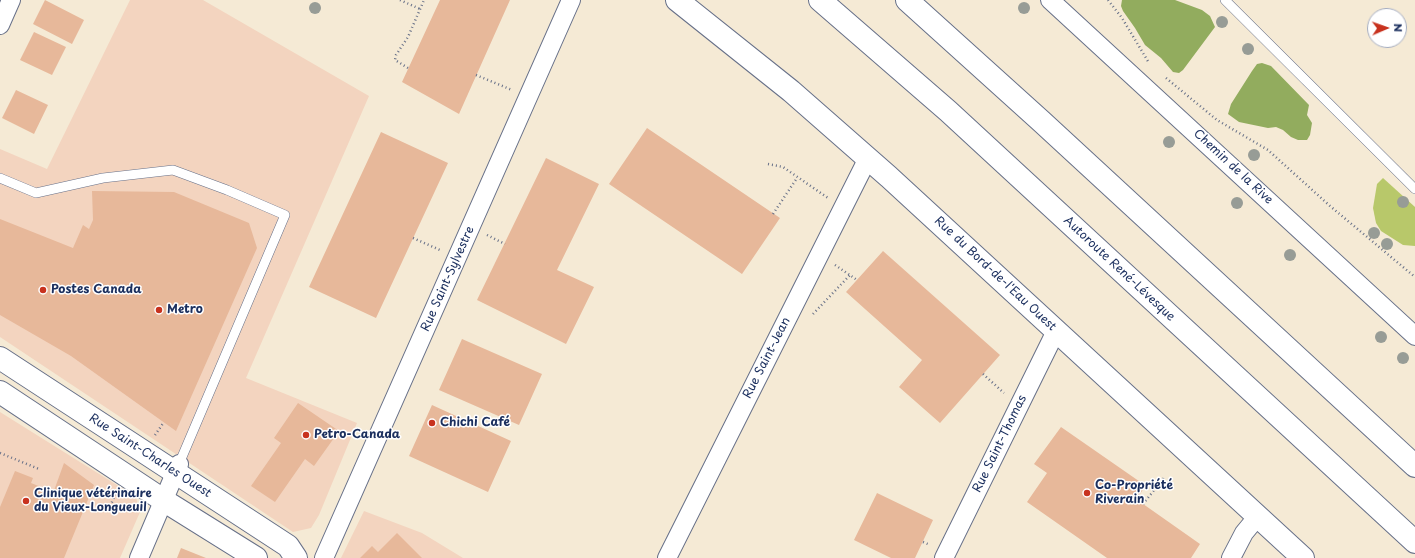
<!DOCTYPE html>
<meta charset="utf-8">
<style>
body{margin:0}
#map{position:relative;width:1415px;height:558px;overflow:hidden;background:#f5ead5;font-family:"Playpen Sans",sans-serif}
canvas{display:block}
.north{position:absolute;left:1367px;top:8px;width:40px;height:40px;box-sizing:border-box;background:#fff;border:1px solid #a4acbf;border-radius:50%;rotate:88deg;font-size:11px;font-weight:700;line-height:16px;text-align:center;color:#1b2f5e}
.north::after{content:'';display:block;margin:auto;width:14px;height:18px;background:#c8321e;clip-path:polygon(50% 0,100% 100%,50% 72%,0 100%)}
</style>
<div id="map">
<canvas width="1415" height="558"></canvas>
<div class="north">N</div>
</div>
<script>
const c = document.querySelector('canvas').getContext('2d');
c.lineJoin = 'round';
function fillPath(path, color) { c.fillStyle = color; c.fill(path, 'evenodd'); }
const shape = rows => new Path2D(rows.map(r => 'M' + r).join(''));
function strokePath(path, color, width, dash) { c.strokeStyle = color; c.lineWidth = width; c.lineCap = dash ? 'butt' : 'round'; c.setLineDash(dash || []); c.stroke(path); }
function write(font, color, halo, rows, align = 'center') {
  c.font = font + ' "Playpen Sans",sans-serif'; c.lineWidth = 3; c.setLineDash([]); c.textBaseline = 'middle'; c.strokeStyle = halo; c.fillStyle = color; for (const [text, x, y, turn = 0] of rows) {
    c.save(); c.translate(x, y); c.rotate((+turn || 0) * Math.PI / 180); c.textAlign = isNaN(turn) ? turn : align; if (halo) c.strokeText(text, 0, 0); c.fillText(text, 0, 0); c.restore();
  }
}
const built = shape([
 [130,0,203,0,369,96,246,378,357,423,319,515,311,528,293,532,0,337,0,149,47,169],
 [0,412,136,497,140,512,120,558,0,558],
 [364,511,422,533,463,558,341,558]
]);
const green = shape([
 [1383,178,1415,207,1415,246,1403,245,1381,231,1376,223,1373,208,1377,184]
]);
const forest = shape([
 [1122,0,1175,0,1202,10,1210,16,1215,27,1183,70,1179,73,1173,72,1161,58,1145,45,1135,28,1123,11,1121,6],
 [1262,63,1271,66,1309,105,1307,115,1312,123,1310,135,1307,140,1298,140,1291,137,1283,130,1276,127,1268,128,1239,122,1228,114,1231,104,1252,71,1257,64]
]);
const building = shape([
 [45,0,84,20,72,44,33,24],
 [440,0,510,0,459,114,402,82],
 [34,32,66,47,52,75,20,60],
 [16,90,48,105,34,134,2,118],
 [647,128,780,218,742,274,609,184],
 [381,132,448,163,376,318,309,287],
 [546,158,599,184,557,270,594,287,566,344,477,300],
 [92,191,174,192,249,223,257,248,176,431,71,356,0,315,0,219,73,248,83,225,89,229,93,220],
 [883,251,1000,355,940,423,899,387,922,360,846,292],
 [462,339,542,374,519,425,439,390],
 [298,403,339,431,314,466,305,459,275,502,251,486,281,443,274,438],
 [432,405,511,441,488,492,409,456],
 [1061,427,1146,486,1136,499,1200,544,1191,558,1107,558,1027,502,1047,473,1034,464],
 [64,463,94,485,64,558,0,558,0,507,15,471,33,478,31,483,41,487,38,491,52,496],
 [877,493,933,520,915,558,891,558,854,540],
 [397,533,422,558,360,558,372,546,378,552],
 [181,548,206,558,177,558]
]);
const path = shape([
 [400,0,420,9],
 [1108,0,1122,18,1149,63],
 [408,68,395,60,396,55,408,37,424,0],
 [476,75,512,90],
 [1166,78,1217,120,1268,150,1330,206,1415,277],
 [768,164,783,167,828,198],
 [773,214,797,178],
 [487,235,505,244],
 [413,238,440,250],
 [835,265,857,280],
 [813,314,851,274],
 [983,374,1004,393],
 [155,435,164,422],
 [0,453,39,469],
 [1143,504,1164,478],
 [109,510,115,494],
 [923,542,930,545]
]);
const lane = shape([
 [1225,0,1415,189],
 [0,178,36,193,103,178,173,170,227,190,285,215,179,464]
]);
const street = shape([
 [1050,0,1415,336],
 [0,25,11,0],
 [139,558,179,464],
 [324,558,571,0],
 [667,558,868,158],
 [944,558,1056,331],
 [1231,558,1244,533,1258,516]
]);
const secondary = shape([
 [677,0,791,91,889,177,1303,558],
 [0,358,288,546,296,558],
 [0,392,163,500,256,558]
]);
const highway = shape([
 [820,0,948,111,1415,542],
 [907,0,1041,121,1415,466]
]);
const trees = [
 [315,8],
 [1024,8],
 [1222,22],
 [1248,49],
 [1169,142],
 [1254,155],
 [1403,202],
 [1237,203],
 [1374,233],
 [1387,244],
 [1290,255],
 [1381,337],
 [1403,358]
];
const markers = [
 [43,290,4,"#c8321e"],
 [159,310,4,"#c8321e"],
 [432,423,4,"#c8321e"],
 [306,435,4,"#c8321e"],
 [1087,493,4,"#c8321e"],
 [26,501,4,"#c8321e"]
];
const streetNames = [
 ["Chemin de la Rive",1233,167,43],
 ["Autoroute René-Lévesque",1119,269,43],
 ["Rue du Bord-de-l'Eau Ouest",995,274,43],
 ["Rue Saint-Sylvestre",448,279,-66],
 ["Rue Saint-Jean",767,358,-63],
 ["Rue Saint-Thomas",1000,444,-64],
 ["Rue Saint-Charles Ouest",150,456,33]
];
const poiNames = [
 ["Postes Canada",51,290],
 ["Metro",167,310],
 ["Chichi Café",440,423],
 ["Petro-Canada",314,435],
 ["Co-Propriété",1095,486],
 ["Riverain",1095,500],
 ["Clinique vétérinaire",34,494],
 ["du Vieux-Longueuil",34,508]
];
fillPath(built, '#f3d4bf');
fillPath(green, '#b8c86a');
fillPath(forest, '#92ac5e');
fillPath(building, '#e7b89a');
strokePath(lane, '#677088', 10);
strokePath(street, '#677088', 20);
strokePath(secondary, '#677088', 24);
strokePath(highway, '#677088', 24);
strokePath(path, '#677088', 2.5, [1, 3]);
strokePath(lane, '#fff', 9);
strokePath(street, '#fff', 18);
strokePath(secondary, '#fff', 22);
strokePath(highway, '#fff', 22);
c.fillStyle = '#979c96';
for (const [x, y] of trees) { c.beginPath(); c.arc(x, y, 6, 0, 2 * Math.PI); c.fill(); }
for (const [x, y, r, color] of markers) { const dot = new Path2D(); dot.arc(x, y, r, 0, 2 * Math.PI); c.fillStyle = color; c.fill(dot); strokePath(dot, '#fff', 1.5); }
write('12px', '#1b2f5e', '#fff', streetNames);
write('bold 12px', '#1b2f5e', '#fff', poiNames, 'left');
</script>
